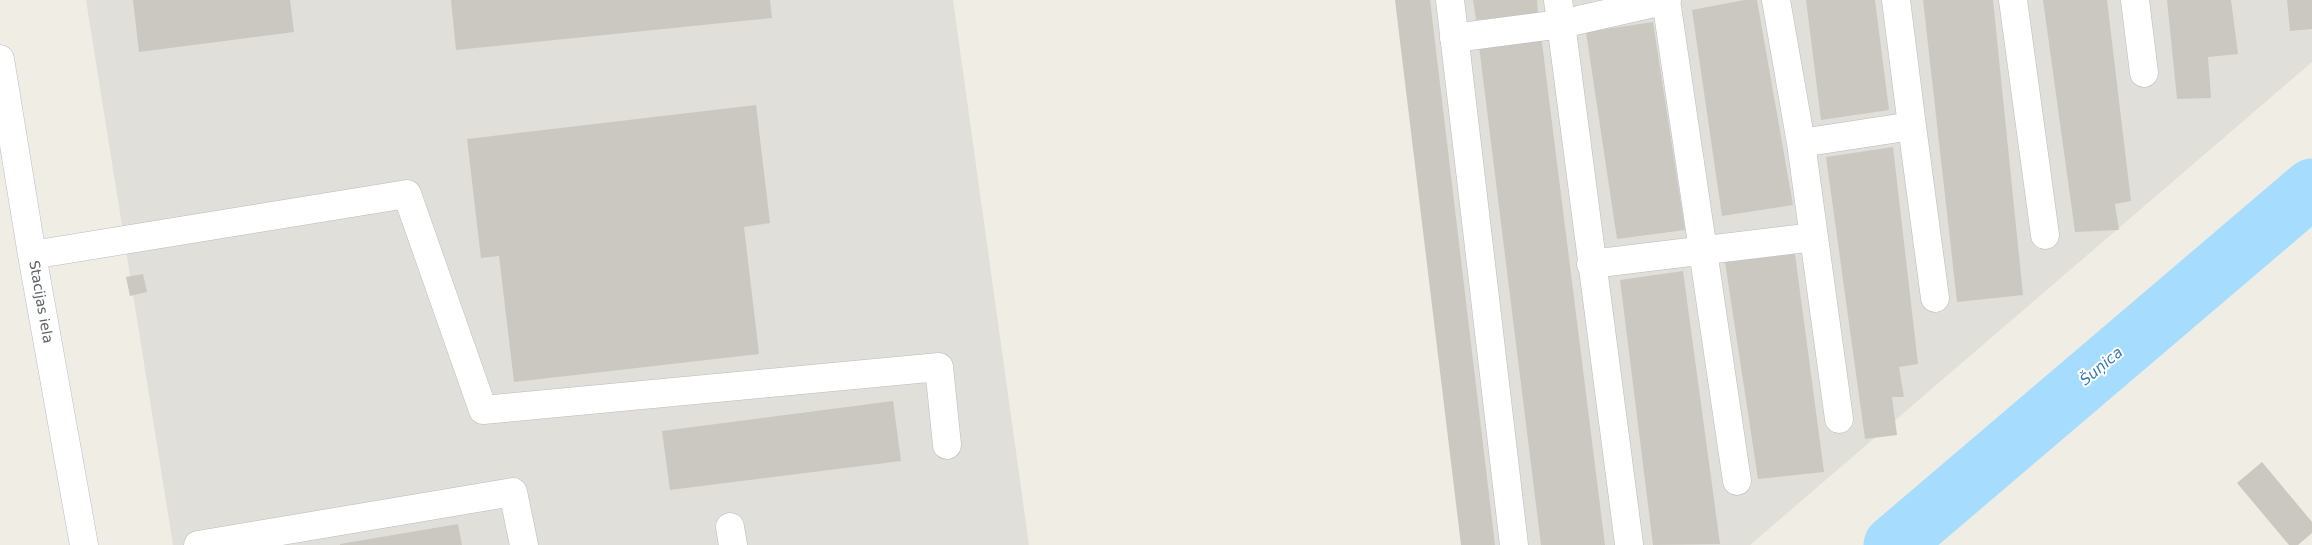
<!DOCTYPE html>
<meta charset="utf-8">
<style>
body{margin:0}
canvas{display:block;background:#f0ede5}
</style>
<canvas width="2312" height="545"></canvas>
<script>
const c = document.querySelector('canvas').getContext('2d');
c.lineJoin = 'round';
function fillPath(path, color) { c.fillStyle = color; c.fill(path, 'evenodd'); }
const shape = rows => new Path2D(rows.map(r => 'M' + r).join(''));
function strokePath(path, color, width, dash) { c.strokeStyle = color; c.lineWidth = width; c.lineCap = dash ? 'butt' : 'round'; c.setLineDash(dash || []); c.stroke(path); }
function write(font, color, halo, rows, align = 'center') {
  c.font = font + ' "DejaVu Sans",sans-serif'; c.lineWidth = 4; c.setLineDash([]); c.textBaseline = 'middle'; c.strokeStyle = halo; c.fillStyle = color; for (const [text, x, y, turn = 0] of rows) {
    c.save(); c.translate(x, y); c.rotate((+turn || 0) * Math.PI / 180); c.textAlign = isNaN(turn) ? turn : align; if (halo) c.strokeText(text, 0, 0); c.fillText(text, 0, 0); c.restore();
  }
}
const industrial = shape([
 [86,0,953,0,1029,545,173,545],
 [1405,0,2312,0,2312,62,1750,545,1463,545]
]);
const river = shape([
 [1893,545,2312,188]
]);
const building = shape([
 [133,0,290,0,294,32,139,52],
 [451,0,770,0,772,18,456,50],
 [1395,0,1430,0,1495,545,1461,545],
 [1473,0,1537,0,1538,14,1476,20],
 [1744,0,1757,0,1793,205,1722,216,1692,10],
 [1806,0,1875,0,1889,110,1821,120],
 [1923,0,1993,0,2023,295,1957,302],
 [2043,0,2107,0,2131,201,2115,204,2119,230,2075,232],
 [2167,0,2231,0,2238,54,2208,57,2211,98,2177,99],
 [2287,0,2312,0,2312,29,2290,31],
 [1653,22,1685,230,1617,239,1586,32],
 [1541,35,1605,545,1541,545,1479,46],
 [756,105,770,223,744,227,759,354,514,382,499,256,481,258,467,139],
 [1893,147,1918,364,1899,367,1904,397,1892,397,1897,435,1865,439,1826,157],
 [1795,254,1824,472,1758,479,1725,262],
 [1683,271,1720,544,1653,545,1620,280],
 [143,274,147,292,130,296,126,277],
 [893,401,901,461,670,490,662,431],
 [2262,462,2312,522,2312,533,2298,545,2289,545,2237,483],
 [458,524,462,545,340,545,340,544]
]);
const minor = shape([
 [1450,0,1514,545],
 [1558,0,1629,544],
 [1666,0,1737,481],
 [1776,0,1801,143,1839,419],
 [2013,0,2045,235],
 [2135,0,2144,73],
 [1454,38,1561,24,1667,0],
 [0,59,32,255,84,545],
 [1912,126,1935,298],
 [1801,143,1912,126,1896,0],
 [32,255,407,194,483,410,939,367,947,445],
 [1591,264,1814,237],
 [730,527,733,545],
 [198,545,513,492,524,545]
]);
const streetNames = [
 ["Stacijas iela",40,302,80]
];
const waterNames = [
 ["Šuņica",2102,367,-40]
];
fillPath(industrial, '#e1dfd9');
strokePath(river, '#a6ddff', 59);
fillPath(building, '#cbc8c2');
strokePath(minor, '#b8bbc0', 29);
strokePath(minor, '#fff', 28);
write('14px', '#5d6267', '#fff', streetNames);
write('italic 15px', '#3779b2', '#fff', waterNames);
</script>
